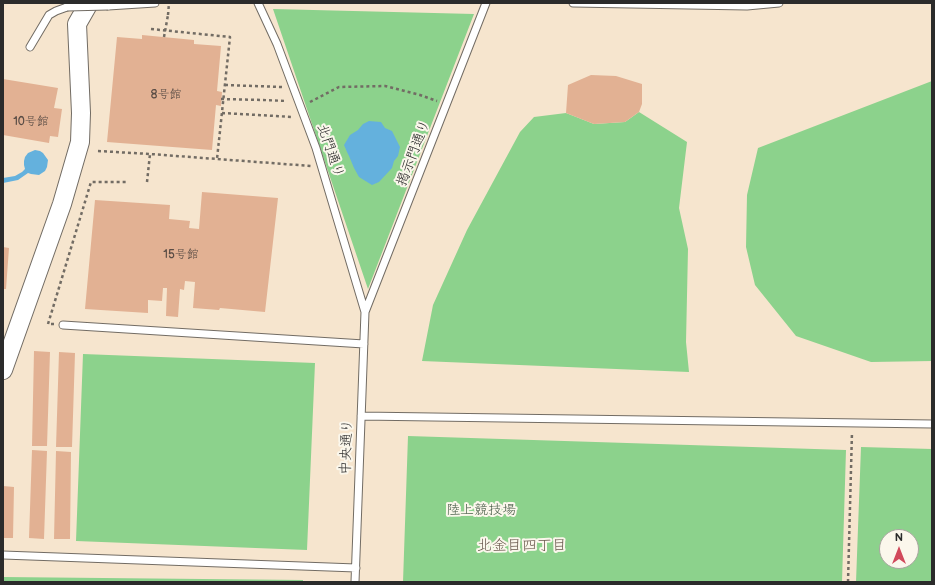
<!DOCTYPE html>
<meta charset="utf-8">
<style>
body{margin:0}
#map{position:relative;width:935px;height:585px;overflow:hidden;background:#f6e5ce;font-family:"Balsamiq Sans",sans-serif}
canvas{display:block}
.frame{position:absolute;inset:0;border:4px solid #2b2b2b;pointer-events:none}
.north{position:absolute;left:879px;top:529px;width:40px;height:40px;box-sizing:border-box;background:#fbf7ec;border:1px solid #a8a59f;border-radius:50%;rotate:0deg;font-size:11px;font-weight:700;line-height:16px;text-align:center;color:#2b2b2b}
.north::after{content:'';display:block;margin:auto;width:14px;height:18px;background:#d1495b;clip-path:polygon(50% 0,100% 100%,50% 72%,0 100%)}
</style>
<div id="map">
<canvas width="935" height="585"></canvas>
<div class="frame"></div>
<div class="north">N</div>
</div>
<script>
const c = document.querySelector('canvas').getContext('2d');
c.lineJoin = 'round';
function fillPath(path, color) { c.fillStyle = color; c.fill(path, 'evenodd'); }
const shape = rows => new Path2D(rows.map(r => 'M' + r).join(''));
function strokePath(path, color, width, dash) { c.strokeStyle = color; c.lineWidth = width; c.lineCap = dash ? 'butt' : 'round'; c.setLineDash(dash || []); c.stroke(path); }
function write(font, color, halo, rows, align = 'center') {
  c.font = font + ' "Balsamiq Sans","Klee One",sans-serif'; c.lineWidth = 4; c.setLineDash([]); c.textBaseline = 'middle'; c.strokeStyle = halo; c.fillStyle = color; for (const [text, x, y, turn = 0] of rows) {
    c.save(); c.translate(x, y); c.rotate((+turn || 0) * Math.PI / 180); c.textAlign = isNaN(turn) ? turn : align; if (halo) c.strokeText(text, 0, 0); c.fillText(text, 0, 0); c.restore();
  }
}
const green = shape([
 [273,9,474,14,368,289],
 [932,81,932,361,871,362,796,336,755,285,746,247,747,195,758,148],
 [639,112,687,142,679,208,688,249,686,342,689,372,422,361,433,305,467,230,520,132,534,117,566,113,594,124,625,122],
 [83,354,315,363,307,550,76,541],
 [408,436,846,450,842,582,403,582],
 [861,447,932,449,932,582,856,582],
 [887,537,911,537,911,561,887,561],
 [3,577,303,580,303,582,3,582]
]);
const water = shape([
 [369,121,381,122,385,128,392,131,400,147,398,156,394,161,392,168,379,182,372,185,359,177,354,168,349,156,347,152,344,145,350,135,358,130,363,124],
 [35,150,40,151,43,153,48,160,47,167,45,171,39,175,31,174,28,173,18,180,3,183,3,178,15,176,22,172,25,169,24,165,24,161,25,157,28,153]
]);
const building = shape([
 [142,35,194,40,194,44,221,46,217,91,222,92,221,106,216,105,212,150,107,142,117,37,142,39],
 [591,75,616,76,642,84,642,104,639,112,625,122,594,124,566,113,568,85],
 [3,79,58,88,54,108,62,109,58,137,50,136,49,143,3,135],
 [202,192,278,198,265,312,220,308,219,310,193,308,195,282,185,281,184,290,180,289,178,317,166,316,167,288,163,288,162,301,148,300,148,313,85,309,95,200,170,205,169,219,190,221,189,228,199,229],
 [3,247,9,248,6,289,3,289],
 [34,351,50,352,47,446,32,446],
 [59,352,75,353,72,447,56,447],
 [32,450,47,451,44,539,29,538],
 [56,451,71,452,70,539,54,539],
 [3,486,14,487,13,538,3,538]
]);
const path = shape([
 [168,15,169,3],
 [151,29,230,37,217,159],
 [225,85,282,87],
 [263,100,287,101],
 [310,102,339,87,385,86,420,95,437,101],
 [222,113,293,117],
 [98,151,150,154,311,166],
 [147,182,150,154],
 [54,324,48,324,91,182,128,182],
 [848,582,852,432]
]);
const service = shape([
 [258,3,277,44,316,148,365,312,355,582],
 [573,3,747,6,779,3],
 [108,6,155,3],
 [30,47,49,15,56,11,67,7],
 [365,312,486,3],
 [63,325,364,344],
 [361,416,932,424],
 [3,555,356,568]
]);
const tertiary = shape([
 [3,370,62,204,80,142,81,113,77,24,89,3]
]);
const pathBridge = shape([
 [164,37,168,15],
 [221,99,263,100]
]);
const serviceBridge = shape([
 [67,7,108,6]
]);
const numberNames = [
 ["8号館",166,95],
 ["10号館",31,122],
 ["15号館",181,255]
];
const streetNames = [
 ["北門通り",330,151,71],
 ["掲示門通り",414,153,-69],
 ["中央通り",347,447,-88]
];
const parkNames = [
 ["陸上競技場",481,510]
];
const neighbourhoodNames = [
 ["北金目四丁目",522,546]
];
fillPath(green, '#8cd28c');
fillPath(water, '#64b1dd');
fillPath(building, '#e2b193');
strokePath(service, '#726c64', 9);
strokePath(tertiary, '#726c64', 20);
strokePath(path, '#726c64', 2.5, [3, 3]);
strokePath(service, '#fff', 7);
strokePath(tertiary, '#fff', 18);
strokePath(serviceBridge, '#726c64', 9, []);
strokePath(pathBridge, '#726c64', 2.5, [3, 3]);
strokePath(serviceBridge, '#fff', 7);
write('12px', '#594c45', null, numberNames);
write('14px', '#2b2b2b', '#fbf7ec', streetNames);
write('14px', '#485d48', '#fbf7ec', parkNames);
write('15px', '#6b5a4f', '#fbf7ec', neighbourhoodNames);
</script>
